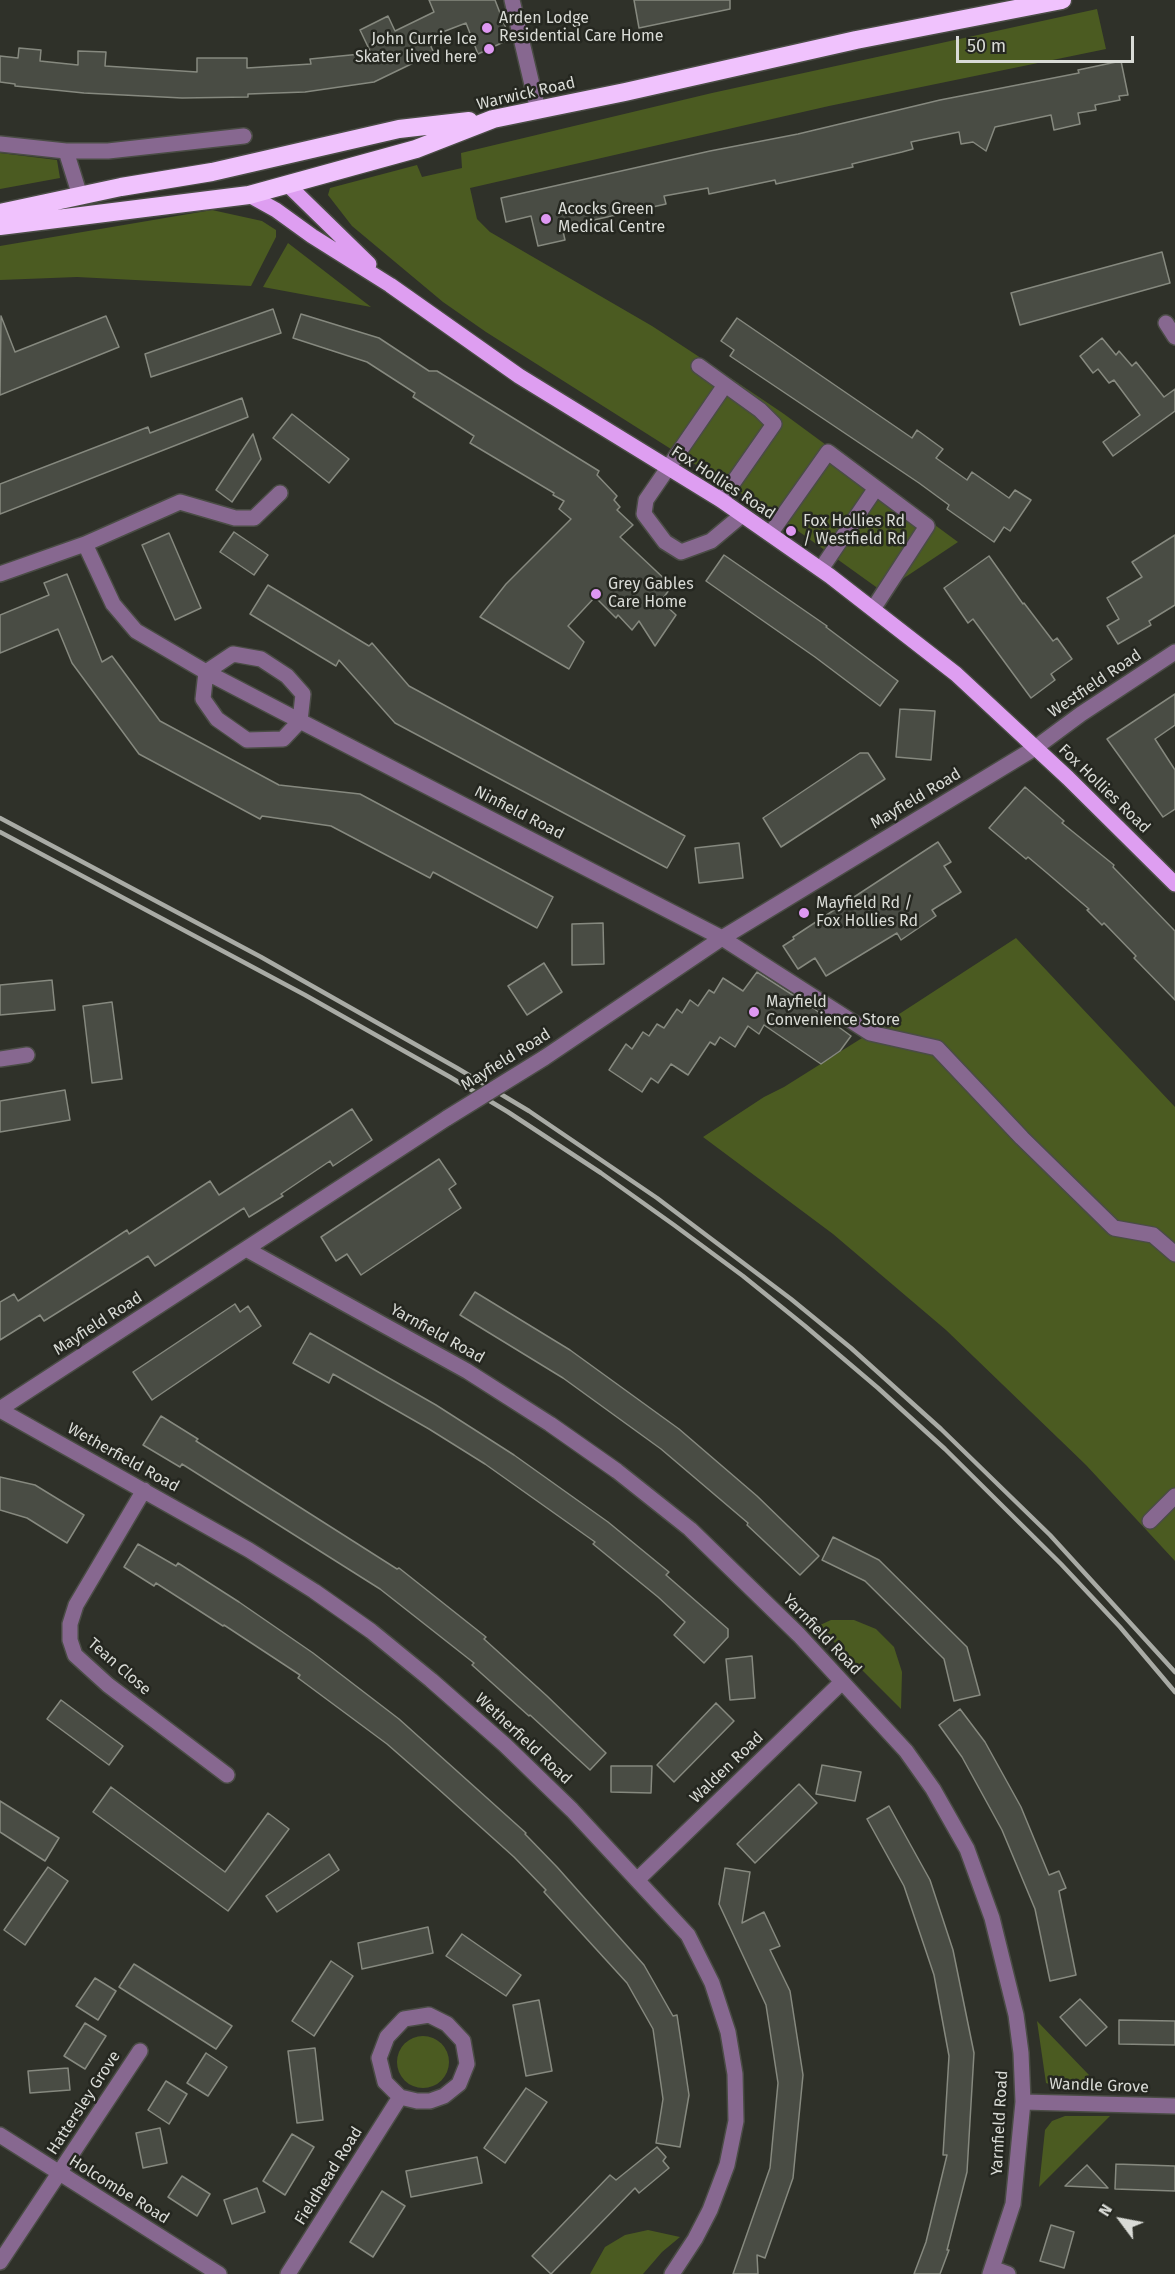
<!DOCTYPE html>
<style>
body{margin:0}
#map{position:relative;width:1175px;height:2274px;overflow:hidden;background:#2f3129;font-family:"Fira Sans",sans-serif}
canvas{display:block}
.north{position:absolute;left:1091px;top:2190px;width:60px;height:60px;-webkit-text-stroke:4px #252720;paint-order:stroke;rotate:302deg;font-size:16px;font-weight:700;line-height:24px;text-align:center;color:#d9dbd6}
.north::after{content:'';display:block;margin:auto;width:21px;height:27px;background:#d9dbd6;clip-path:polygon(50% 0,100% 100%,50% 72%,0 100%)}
.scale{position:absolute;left:956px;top:36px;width:178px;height:27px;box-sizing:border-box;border:3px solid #d9dbd6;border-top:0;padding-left:8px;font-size:18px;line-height:21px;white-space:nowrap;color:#d9dbd6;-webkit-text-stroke:4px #252720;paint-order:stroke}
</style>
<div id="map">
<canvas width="1175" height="2274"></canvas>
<div class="north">N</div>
<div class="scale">50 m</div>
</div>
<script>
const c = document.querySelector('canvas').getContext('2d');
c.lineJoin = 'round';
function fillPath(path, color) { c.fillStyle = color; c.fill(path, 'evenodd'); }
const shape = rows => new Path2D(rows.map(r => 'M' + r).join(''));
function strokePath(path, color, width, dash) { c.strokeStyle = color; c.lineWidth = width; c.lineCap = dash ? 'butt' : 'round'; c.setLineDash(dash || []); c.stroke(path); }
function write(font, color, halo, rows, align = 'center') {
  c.font = font + ' "Fira Sans",sans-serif'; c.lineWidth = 5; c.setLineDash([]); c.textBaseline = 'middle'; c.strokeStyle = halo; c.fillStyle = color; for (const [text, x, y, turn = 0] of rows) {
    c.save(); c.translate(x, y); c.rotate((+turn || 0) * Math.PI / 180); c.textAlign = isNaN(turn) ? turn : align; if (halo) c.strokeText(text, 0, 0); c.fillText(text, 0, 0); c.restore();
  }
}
const green = shape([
 [1097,9,1106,49,829,106,470,188,477,219,490,232,652,326,704,360,784,414,958,542,883,592,780,518,486,332,443,302,352,226,328,195,330,188,417,165,422,177,462,168,461,153,712,93],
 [0,153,57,160,60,178,0,189],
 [212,210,262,221,276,230,276,237,251,286,77,277,0,280,0,246],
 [288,243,371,307,263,287],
 [1016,938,1175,1107,1175,1561,1086,1465,946,1330,833,1234,703,1137,764,1097,784,1087,870,1033],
 [831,1620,854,1620,876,1629,894,1647,902,1672,901,1709,818,1626],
 [1037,2021,1089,2075,1075,2090,1063,2089,1046,2083],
 '397 2062a26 26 0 1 1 52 0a26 26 0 1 1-52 0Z',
 [1065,2116,1110,2116,1039,2187,1045,2130,1052,2121],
 [648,2230,680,2237,662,2252,643,2274,590,2274,605,2247,625,2235]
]);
const building = shape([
 [429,0,495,0,510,39,478,54,466,23,427,38,434,53,374,82,305,92,248,94,248,97,182,98,84,93,15,86,15,84,0,82,0,56,18,58,19,48,41,50,40,61,78,65,78,51,106,52,105,66,197,72,197,58,247,58,247,68,311,64,310,59,371,53,360,30,388,16,395,31,434,12,429,0],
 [634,0,730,0,730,9,639,28,634,0],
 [1121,61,1128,95,1119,96,1120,100,1095,105,1096,110,1078,113,1080,124,1054,130,1051,115,995,127,986,151,973,142,961,144,959,132,930,138,911,142,913,149,902,152,852,164,853,167,776,184,775,180,709,194,708,188,664,196,666,204,562,227,565,240,538,246,531,216,506,222,501,198,710,151,798,134,940,100,1079,73,1078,70,1121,61],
 [1162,252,1170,283,1020,325,1011,293,1162,252],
 [273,309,281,333,151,377,145,354,273,309],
 [301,314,379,338,429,371,437,371,599,471,597,475,617,496,614,500,620,507,617,510,633,525,620,537,672,586,661,601,676,615,655,646,639,621,632,630,618,615,616,618,595,597,568,626,584,642,569,669,480,617,506,584,571,519,559,509,564,501,553,495,554,493,470,443,474,436,413,397,415,393,367,362,293,338,301,314],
 [1,316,15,352,106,316,119,347,0,395,1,316],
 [737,318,912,438,917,430,943,449,936,458,967,480,972,472,1009,498,1015,490,1031,500,1010,531,1004,527,994,542,947,509,949,505,919,483,730,356,734,350,721,341,737,318],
 [1102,338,1116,355,1119,351,1132,366,1136,362,1164,397,1175,389,1175,411,1113,456,1103,442,1140,415,1114,380,1109,383,1098,369,1093,373,1080,356,1102,338],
 [242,398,248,417,0,514,0,484,148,427,150,433,242,398],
 [292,414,349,459,329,483,273,438,292,414],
 [253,434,261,459,232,502,216,490,253,434],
 [234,532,268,555,254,575,220,552,234,532],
 [169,533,201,608,175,620,142,545,169,533],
 [1175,535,1175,605,1149,621,1151,625,1118,644,1107,626,1119,619,1107,598,1142,577,1132,562,1175,535],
 [724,555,827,626,826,627,898,681,880,706,815,657,706,581,724,555],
 [989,556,1023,604,1024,603,1053,641,1057,638,1072,659,1051,674,1055,680,1031,698,973,619,968,623,944,588,989,556],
 [67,574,102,662,112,656,160,721,279,785,360,794,553,897,537,928,433,872,430,878,331,826,262,816,260,819,139,754,72,663,58,629,0,653,0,615,49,595,44,583,67,574],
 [268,585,369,646,372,643,409,686,685,836,667,868,395,723,339,660,336,666,250,614,268,585],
 [1175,694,1175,725,1155,739,1175,770,1175,809,1163,817,1107,739,1175,694],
 [900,709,935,711,931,760,896,757,900,709],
 [860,753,868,753,885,779,781,847,763,818,860,753],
 [1025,787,1064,821,1062,823,1114,865,1113,867,1175,931,1175,1000,1134,958,1136,956,1104,923,1102,925,1087,910,1089,909,1047,873,1028,857,1026,859,989,828,1025,787],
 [938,842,951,862,944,866,961,892,932,910,936,916,901,940,897,933,826,976,815,958,798,969,783,946,794,939,793,937,938,842],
 [739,843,743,878,699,883,695,848,739,843],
 [603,923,604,964,572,965,572,924,603,923],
 [544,963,562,992,527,1015,508,986,544,963],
 [757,972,813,1008,851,1036,840,1051,821,1064,764,1025,759,1034,748,1026,735,1047,720,1037,715,1045,710,1042,688,1075,671,1064,658,1083,651,1078,642,1092,609,1070,626,1044,632,1049,643,1032,649,1036,657,1024,664,1028,677,1009,682,1013,690,1000,698,1006,709,990,714,993,723,978,743,991,757,972],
 [52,980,55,1010,0,1015,0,985,52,980],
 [112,1002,122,1079,92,1083,83,1006,112,1002],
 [65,1090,70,1120,0,1132,0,1101,65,1090],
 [352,1109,372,1140,333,1166,330,1161,281,1194,283,1196,249,1217,244,1208,155,1266,148,1256,44,1321,40,1315,0,1340,0,1302,14,1294,18,1301,127,1230,129,1234,210,1181,219,1195,352,1109],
 [439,1159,456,1184,449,1189,461,1208,361,1275,347,1254,336,1261,321,1237,439,1159],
 [475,1292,570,1350,679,1429,757,1496,819,1556,800,1575,747,1525,748,1523,661,1449,563,1378,460,1315,475,1292],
 [235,1304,240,1312,248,1306,261,1326,152,1400,133,1372,235,1304],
 [310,1333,436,1405,514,1455,608,1522,669,1572,666,1575,728,1629,728,1637,704,1663,674,1635,685,1622,658,1597,593,1544,595,1542,485,1464,429,1429,333,1374,329,1383,293,1363,310,1333],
 [161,1416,198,1439,196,1441,257,1480,397,1569,399,1568,486,1637,484,1639,547,1696,606,1753,590,1770,530,1715,529,1716,472,1665,474,1663,380,1589,182,1464,180,1467,143,1445,161,1416],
 [0,1477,35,1485,84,1515,67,1543,27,1518,0,1510,0,1477],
 [833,1537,879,1560,967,1647,980,1695,954,1701,944,1659,865,1581,822,1560,833,1537],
 [138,1544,176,1566,178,1563,239,1602,313,1653,399,1719,526,1833,525,1834,557,1867,644,1965,673,2016,677,2015,689,2095,680,2147,656,2143,663,2099,653,2029,627,1983,544,1892,546,1890,514,1857,435,1786,387,1744,298,1678,300,1675,224,1625,223,1626,156,1583,154,1586,124,1567,138,1544],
 [752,1656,755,1698,730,1700,726,1659,752,1656],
 [61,1700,123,1746,109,1765,47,1719,61,1700],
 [716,1703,734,1721,674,1782,657,1765,716,1703],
 [960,1709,985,1742,1021,1807,1049,1875,1059,1871,1066,1888,1059,1891,1076,1975,1050,1981,1035,1909,1002,1830,962,1757,939,1725,960,1709],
 [822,1765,861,1772,855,1801,816,1794,822,1765],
 [611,1766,652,1766,651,1793,611,1792,611,1766],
 [799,1784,817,1803,755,1863,737,1844,799,1784],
 [111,1787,225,1872,268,1813,289,1829,228,1911,93,1812,111,1787],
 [0,1801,59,1838,45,1861,0,1832,0,1801],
 [889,1806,930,1880,953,1950,974,2053,967,2172,947,2250,949,2250,940,2274,914,2274,926,2242,947,2155,943,2155,949,2056,934,1975,904,1886,867,1819,889,1806],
 [329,1854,339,1870,277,1912,266,1896,329,1854],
 [48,1867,68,1881,25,1945,4,1930,48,1867],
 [725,1868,750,1872,742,1923,764,1912,780,1946,770,1950,790,1991,803,2075,793,2178,765,2258,757,2255,758,2274,733,2274,770,2168,778,2083,766,2005,719,1904,725,1868],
 [428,1927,433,1953,362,1969,358,1943,428,1927],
 [462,1934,521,1975,506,1996,446,1956,462,1934],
 [331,1961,353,1976,314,2036,292,2021,331,1961],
 [134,1964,232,2026,216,2049,119,1987,134,1964],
 [95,1978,116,1991,98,2020,76,2006,95,1978],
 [1080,1999,1107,2027,1086,2046,1060,2017,1080,1999],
 [539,2000,552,2071,526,2076,513,2005,539,2000],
 [1119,2020,1175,2021,1175,2045,1119,2044,1119,2020],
 [85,2023,106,2036,85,2069,64,2056,85,2023],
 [315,2048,323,2120,297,2123,288,2051,315,2048],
 [206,2053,227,2067,208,2096,187,2083,206,2053],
 [68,2068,70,2090,30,2093,28,2071,68,2068],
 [166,2081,187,2094,169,2124,148,2110,166,2081],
 [526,2088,547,2102,505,2163,484,2148,526,2088],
 [160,2128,167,2163,143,2168,136,2133,160,2128],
 [292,2134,314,2147,285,2195,263,2181,292,2134],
 [657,2147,666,2157,663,2161,669,2168,639,2193,635,2188,551,2274,532,2256,610,2175,616,2180,657,2147],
 [477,2157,482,2183,411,2197,406,2171,477,2157],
 [1116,2164,1175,2166,1175,2191,1115,2189,1116,2164],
 [1087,2165,1108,2188,1065,2186,1087,2165],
 [182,2176,210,2194,197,2216,168,2197,182,2176],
 [257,2188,265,2212,232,2224,224,2200,257,2188],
 [382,2191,405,2206,373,2257,350,2242,382,2191],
 [1051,2225,1074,2232,1064,2268,1040,2261,1051,2225]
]);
const minor = shape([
 [512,0,538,110],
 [0,144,66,151,108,151,244,136],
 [66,151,80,196],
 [1166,323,1175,337],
 [699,366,760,410,774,424,721,500],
 [725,385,646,500,644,514,665,542,681,552,711,541,742,515],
 [280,493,254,518,235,518,180,502,85,544,113,604,136,631,206,672,203,699,217,719,247,740,283,739,300,721,303,694,287,676,261,659,233,654,206,672,300,721,722,938,870,1033,937,1048,1022,1138,1114,1228,1153,1235,1175,1254],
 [770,534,828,452,927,526,873,609],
 [821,569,876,488],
 [0,574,85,544],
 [544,1058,722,938,1035,748,1081,714,1175,652],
 [0,1059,27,1055],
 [246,1249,467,1371,550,1424,617,1471,690,1529,799,1635,906,1751,933,1789,967,1849,992,1918,1016,2015,1021,2053,1023,2102,1016,2174,1013,2204,990,2274],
 [0,1409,447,1118],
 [0,1410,249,1550,314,1591,371,1631,431,1680,505,1745,572,1810,688,1935,712,1983,728,2032,735,2074,736,2121,727,2165,710,2210,695,2239,672,2274],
 [144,1490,76,1605,70,1624,70,1640,75,1655,108,1685,227,1775],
 [1150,1521,1175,1496],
 [637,1880,842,1682],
 [429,2015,447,2024,463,2041,467,2064,459,2084,444,2096,430,2101,417,2101,400,2097,385,2082,379,2058,387,2037,404,2019,429,2015],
 [1023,2102,1175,2106],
 [0,2135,219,2274],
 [0,2262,140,2051],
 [992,2268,1008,2274],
 [288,2274,400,2097]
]);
const major = shape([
 [288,185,369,264],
 [249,195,276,210,312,236,390,285,519,376,721,500,830,576,956,674,1068,778,1175,884]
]);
const highway = shape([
 [0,213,121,187,212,172,399,129,469,121],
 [0,226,249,195,416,149,493,119,625,92,856,40,1062,0]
]);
const rail = shape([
 [0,818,261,957,457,1068,529,1111,657,1198,791,1299,851,1348,941,1429,1050,1535,1175,1672],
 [0,832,305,995,450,1077,508,1112,601,1173,674,1225,743,1276,805,1326,878,1388,945,1449,1061,1564,1120,1627,1175,1692]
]);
const minorBridge = shape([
 [447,1118,544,1058]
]);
const markers = [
 [487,28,6,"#de98f2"],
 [489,49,6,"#de98f2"],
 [546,219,6,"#de98f2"],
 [791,531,6,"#de98f2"],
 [596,594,6,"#de98f2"],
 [804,913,6,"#de98f2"],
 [754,1012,6,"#de98f2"]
];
const poiNames = [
 ["Arden Lodge",499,19],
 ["Residential Care Home",499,37],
 ["John Currie Ice",477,40,"right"],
 ["Skater lived here",477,58,"right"],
 ["Acocks Green",558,210],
 ["Medical Centre",558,228],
 ["Fox Hollies Rd",803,522],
 ["/ Westfield Rd",803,540],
 ["Grey Gables",608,585],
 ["Care Home",608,603],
 ["Mayfield Rd /",816,904],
 ["Fox Hollies Rd",816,922],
 ["Mayfield",766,1003],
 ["Convenience Store",766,1021]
];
const streetNames = [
 ["Warwick Road",526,94,-13],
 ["Fox Hollies Road",723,483,33],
 ["Westfield Road",1095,684,-34],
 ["Fox Hollies Road",1104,789,44],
 ["Mayfield Road",916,799,-31],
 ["Ninfield Road",519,813,27],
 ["Mayfield Road",506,1060,-32],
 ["Mayfield Road",98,1324,-33],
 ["Yarnfield Road",437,1334,29],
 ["Wetherfield Road",123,1458,29],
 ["Yarnfield Road",822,1635,46],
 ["Tean Close",119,1667,41],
 ["Wetherfield Road",523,1739,43],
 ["Walden Road",727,1768,-44],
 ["Wandle Grove",1099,2086,2],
 ["Hattersley Grove",84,2103,-57],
 ["Yarnfield Road",1000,2123,-87],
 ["Fieldhead Road",329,2176,-58],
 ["Holcombe Road",119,2190,32]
];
fillPath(green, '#4b5b21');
fillPath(building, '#494c44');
strokePath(building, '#86897f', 1.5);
strokePath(minor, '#4a4c45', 18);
strokePath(major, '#4a4c45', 18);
strokePath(highway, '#4a4c45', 21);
strokePath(minor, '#876890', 15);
strokePath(major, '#de9ef1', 15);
strokePath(highway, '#f0c2fd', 18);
strokePath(rail, '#a9aba5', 4.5);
strokePath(minorBridge, '#4a4c45', 18, []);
strokePath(minorBridge, '#876890', 15);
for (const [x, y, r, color] of markers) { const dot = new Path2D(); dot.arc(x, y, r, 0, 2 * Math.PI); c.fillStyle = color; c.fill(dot); strokePath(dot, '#252720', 2); }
write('16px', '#d9dbd6', '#252720', poiNames, 'left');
write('16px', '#d9dbd6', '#252720', streetNames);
</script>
